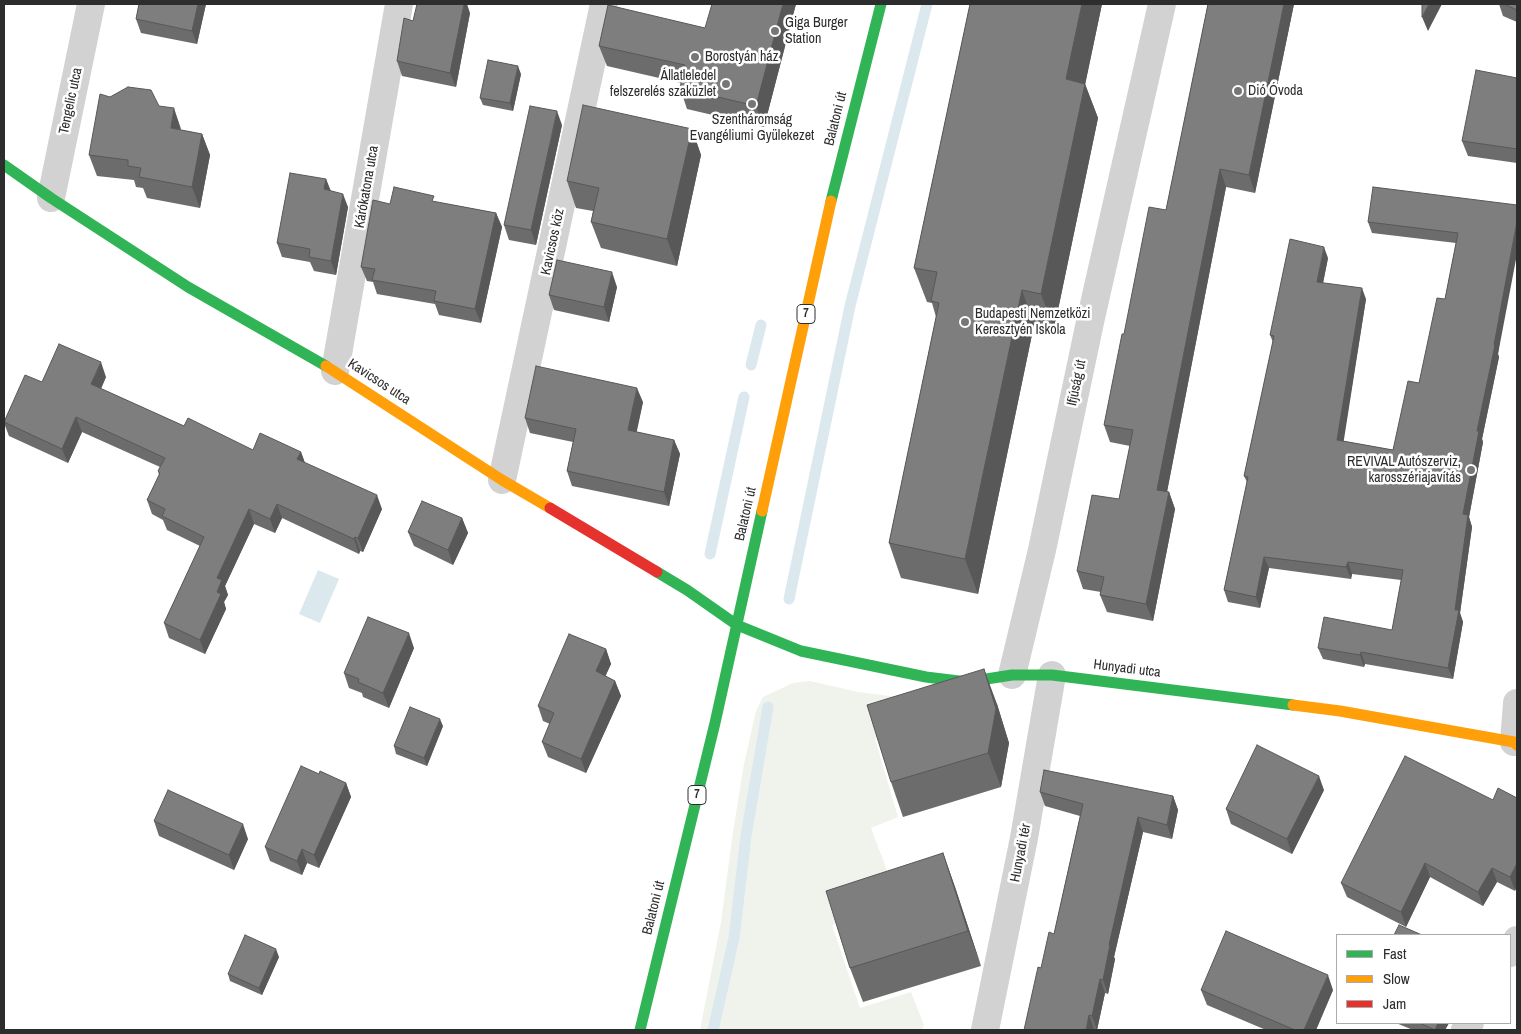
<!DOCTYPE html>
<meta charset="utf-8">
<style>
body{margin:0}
#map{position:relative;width:1521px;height:1034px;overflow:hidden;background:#fff;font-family:"Archivo Narrow",sans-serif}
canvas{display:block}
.frame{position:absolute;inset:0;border:5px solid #2d2d2d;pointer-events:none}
.legend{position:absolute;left:1336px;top:934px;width:175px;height:90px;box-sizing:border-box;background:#fff;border:1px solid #ababab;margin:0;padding:6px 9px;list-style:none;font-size:15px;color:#2d2d2d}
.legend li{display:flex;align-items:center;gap:10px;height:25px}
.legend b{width:25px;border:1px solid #ababab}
</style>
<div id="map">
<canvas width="1521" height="1034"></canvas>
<div class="frame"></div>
<ul class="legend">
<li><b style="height:6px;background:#30b455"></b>Fast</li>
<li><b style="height:6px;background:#ff9f0a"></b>Slow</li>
<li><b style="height:6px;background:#e5322d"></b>Jam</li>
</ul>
</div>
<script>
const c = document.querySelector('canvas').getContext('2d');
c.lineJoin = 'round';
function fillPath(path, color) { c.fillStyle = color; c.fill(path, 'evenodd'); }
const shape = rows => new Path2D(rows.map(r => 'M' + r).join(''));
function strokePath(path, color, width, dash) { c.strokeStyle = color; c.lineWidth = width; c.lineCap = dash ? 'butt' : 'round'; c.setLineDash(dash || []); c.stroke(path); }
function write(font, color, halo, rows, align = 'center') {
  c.font = font + ' "Archivo Narrow",sans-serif'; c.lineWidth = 5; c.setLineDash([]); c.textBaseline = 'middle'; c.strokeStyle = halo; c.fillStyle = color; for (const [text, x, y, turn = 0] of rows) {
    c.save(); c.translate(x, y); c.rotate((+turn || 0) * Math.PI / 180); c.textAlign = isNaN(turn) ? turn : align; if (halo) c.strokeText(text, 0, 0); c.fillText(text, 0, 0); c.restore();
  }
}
const green = shape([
 [810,681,858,692,971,706,875,739,898,817,871,828,899,902,832,925,860,1008,911,992,924,1025,922,1030,700,1030,721,922,733,832,744,764,756,711,763,697,793,683]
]);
const water = shape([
 [318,570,339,579,320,623,299,614]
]);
const stream = shape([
 [751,365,761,325],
 [710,554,744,397],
 [789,599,850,306,927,4],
 [713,1030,734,938,746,836,768,707]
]);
const street = shape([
 [51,198,91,4],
 [335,371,399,4],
 [502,480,604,4],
 [1012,675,1042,550,1090,322,1162,4],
 [1514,742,1517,703],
 [1510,953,1517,940],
 [985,1030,1024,838,1052,675],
 [1465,1030,1470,1023]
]);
const fast = shape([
 [4,165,51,198,188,287,326,366],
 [831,201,881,4],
 [657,572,687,590,737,625,801,651,926,677,967,682,1012,675,1052,675,1293,705],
 [640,1030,715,723,762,511]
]);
const slow = shape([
 [326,366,502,480,550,508],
 [762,511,831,201],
 [1293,705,1340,711,1514,742,1517,745]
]);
const jam = shape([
 [550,508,657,572]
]);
const wall = shape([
 [139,4,206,4,197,44,141,33,136,19],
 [796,4,764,127,687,109,680,88,681,83,607,66,599,46,705,28],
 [970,4,1102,4,1085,84,1098,118,1054,329,1034,325,978,594,901,578,889,543,936,317,932,303,927,302,914,268],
 [1208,4,1294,4,1255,193,1226,187,1167,492,1169,492,1175,509,1153,621,1107,612,1100,595,1101,592,1083,589,1077,571,1119,499,1130,446,1110,442,1104,425,1124,334,1166,210],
 [1499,4,1517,4,1517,22,1503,16],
 [470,13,456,87,402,76,397,61,413,21],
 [521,74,513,111,483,105,480,98],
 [1517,78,1517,163,1468,156,1462,141],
 [110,97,159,106,181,130,202,134,210,155,200,208,147,198,143,188,136,187,134,180,97,176,89,155],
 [562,125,536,245,509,240,504,225],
 [692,129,701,155,677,266,601,248,591,222,593,211,576,208,567,181],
 [326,179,331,191,348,207,336,275,314,271,310,262,282,257,277,243],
 [436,202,496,213,502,227,481,323,439,315,435,304,377,294,373,282,367,281,361,267,390,204],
 [1517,205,1498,354,1499,357,1482,439,1483,442,1469,517,1472,527,1460,613,1463,622,1453,679,1365,664,1364,667,1323,659,1318,648,1392,630,1401,580,1352,574,1351,579,1269,568,1260,608,1228,602,1224,590,1247,482,1244,476,1273,342,1270,335,1328,258,1323,283,1366,299,1343,441,1393,450,1419,383,1445,299,1456,243,1372,233,1368,222],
 [617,287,609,322,554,310,549,295],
 [106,377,101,389,184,426,253,450,301,452,305,463,382,509,363,552,360,551,359,554,282,518,275,533,254,524,225,586,228,595,224,602,226,609,205,654,169,638,164,623,200,546,167,530,163,520,152,514,147,500,159,475,158,471,160,467,82,432,68,463,9,436,4,423,4,421,42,382],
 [643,402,636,432,674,440,680,454,669,506,572,486,567,471,573,442,530,433,525,418],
 [462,518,468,533,453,565,414,546,408,532],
 [414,648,389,708,363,697,362,693,349,688,344,673],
 [606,649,611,664,605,676,615,681,621,696,586,773,548,757,542,742,550,724,543,721,538,706],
 [997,704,1009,743,1001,787,903,817,891,782],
 [443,726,427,766,396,754,394,746],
 [319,774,346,783,351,797,319,868,307,863,302,875,270,861,265,847],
 [1324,790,1292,854,1231,824,1226,809],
 [1040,792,1173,796,1178,810,1172,839,1143,832,1114,957,1115,959,1108,994,1105,993,1097,1030,1094,1029,1041,968,1054,934,1080,816,1045,806],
 [1493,800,1515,891,1497,882,1483,906,1430,877,1406,927,1347,897,1341,883],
 [154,821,248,839,234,870,159,836],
 [943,853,955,887,981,966,863,1002,850,968],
 [279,957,262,995,230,981,228,974],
 [1201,990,1333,990,1316,1030,1266,1030,1207,1005],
 [1396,1023,1449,1023,1445,1030,1413,1030]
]);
const shadedWall = shape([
 [198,4,206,4,197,44,192,31],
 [464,4,467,4,470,13,456,87,450,73],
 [783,4,796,4,764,127,756,106],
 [1082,4,1102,4,1079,114,1066,79],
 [1284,4,1294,4,1255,193,1249,175],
 [1429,4,1442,4,1428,31,1422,17],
 [518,66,521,74,513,111,510,103],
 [1085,84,1098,118,1054,329,1041,294],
 [174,108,181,129,171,128],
 [557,111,562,125,536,245,531,230],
 [692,129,701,155,677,266,667,239],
 [202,134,210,155,200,208,192,187],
 [1220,169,1226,187,1164,507,1157,490],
 [326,179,331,193,324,189],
 [343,194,348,207,336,275,331,261],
 [496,213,502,227,481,323,475,309],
 [1517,221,1517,254,1498,354,1499,357,1482,439,1483,442,1469,517,1472,527,1460,613,1463,622,1453,679,1448,668,1455,610,1463,514,1477,431],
 [1324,247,1328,258,1321,293,1317,282],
 [612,272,617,287,609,322,604,307],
 [1362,288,1366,299,1342,452,1337,440],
 [1022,290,1034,325,978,594,965,559],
 [101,362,106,377,96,399,91,384],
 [637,388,643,402,634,445,628,430],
 [76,417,82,432,68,463,62,449],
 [674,440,680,454,669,506,664,492],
 [301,452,306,466,297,459],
 [1169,492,1175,509,1153,621,1146,604],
 [377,495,382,509,363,552,358,538],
 [277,504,282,518,275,533,270,519],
 [249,509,254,524,225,586,228,595,224,602,226,609,205,654,200,640,217,592,217,578],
 [462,518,468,533,453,565,448,550],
 [355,537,360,551,359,554,354,539],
 [1264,557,1269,568,1260,608,1256,597],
 [1348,562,1352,574,1351,579,1346,567],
 [409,633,414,648,389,708,383,693],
 [606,649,611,664,601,686,596,671],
 [1361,652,1365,664,1364,667,1360,655],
 [984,669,997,704,1009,743,1001,787,988,753],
 [615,681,621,696,586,773,581,759],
 [440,719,443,726,427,766,424,758],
 [1319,776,1324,790,1292,854,1287,839],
 [346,783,351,797,319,868,314,855],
 [1173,796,1178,810,1172,839,1167,825],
 [1138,817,1143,832,1114,957,1115,959,1108,994,1103,980,1109,945],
 [243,824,248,839,234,870,229,855],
 [302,849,307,863,302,875,297,861],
 [943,853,955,887,981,966,968,931],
 [1425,863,1430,877,1406,927,1401,912],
 [1517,863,1517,887,1515,891,1510,877],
 [1492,868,1497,882,1483,906,1478,892],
 [276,949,279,957,262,995,259,988],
 [1328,975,1333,990,1316,1030,1304,1030],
 [1100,979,1105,993,1097,1030,1092,1016],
 [1089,1015,1094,1029,1093,1030,1086,1030],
 [1438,1023,1449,1023,1445,1030,1435,1030]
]);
const building = shape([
 [139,4,198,4,192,31,136,19,139,4],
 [417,4,464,4,450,73,397,61,404,18,413,21,417,4],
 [712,4,783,4,756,106,680,88,685,65,599,46,608,5,705,28,712,4],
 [970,4,1082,4,1066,79,1085,84,1041,294,1022,290,965,559,889,543,939,303,931,301,937,272,914,268,970,4],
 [1208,4,1284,4,1249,175,1220,169,1157,490,1169,492,1146,604,1100,595,1104,577,1077,571,1092,495,1119,499,1133,430,1104,425,1122,334,1124,334,1149,207,1166,210,1208,4],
 [1422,4,1429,4,1422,17,1422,4],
 [1504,4,1517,4,1517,10,1504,4],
 [488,60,518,66,510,103,480,98,488,60],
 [1476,70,1517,78,1517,149,1462,141,1476,70],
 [128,87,151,90,159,106,174,108,171,128,202,134,192,187,139,177,141,168,128,166,128,160,89,155,100,94,110,97,128,87],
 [583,105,692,129,667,239,591,222,599,188,567,181,583,105],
 [530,106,557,111,531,230,504,225,530,106],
 [290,173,326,179,324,189,343,194,331,261,309,257,310,249,277,243,290,173],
 [394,187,434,196,432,201,496,213,475,309,434,301,436,291,372,280,375,269,361,267,373,200,390,204,394,187],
 [1373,187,1517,205,1517,221,1494,345,1495,345,1477,431,1479,431,1463,514,1468,515,1455,610,1459,610,1448,668,1361,652,1360,655,1318,648,1324,617,1392,630,1403,570,1348,562,1346,567,1264,557,1256,597,1224,590,1248,477,1244,476,1274,336,1270,335,1290,239,1324,247,1317,282,1362,288,1337,440,1393,450,1408,381,1419,383,1437,298,1445,299,1458,233,1368,222,1373,187],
 [557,260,612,272,604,307,549,295,557,260],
 [59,344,101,362,91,384,184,426,188,418,253,450,260,433,301,452,297,459,377,495,358,538,355,537,354,539,277,504,270,519,249,509,217,578,222,580,217,592,221,594,200,640,164,623,204,537,162,516,165,509,147,500,160,473,158,471,165,458,76,417,62,449,4,422,25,375,42,382,59,344],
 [536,366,637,388,628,430,674,440,664,492,567,471,576,429,525,418,536,366],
 [422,501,462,518,448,550,408,532,422,501],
 [368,617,409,633,383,693,358,682,359,679,344,673,368,617],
 [569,634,606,649,596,671,615,681,581,759,542,742,554,713,538,706,569,634],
 [984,669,996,709,988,753,891,782,867,705,984,669],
 [410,707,440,719,424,758,394,746,410,707],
 [1257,745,1319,776,1287,839,1226,809,1257,745],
 [1405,756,1493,800,1498,788,1517,798,1517,863,1510,877,1492,868,1478,892,1425,863,1401,912,1341,883,1405,756],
 [301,766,319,774,320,771,346,783,314,855,302,849,297,861,265,847,301,766],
 [1044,770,1173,796,1167,825,1138,817,1109,945,1110,945,1103,980,1100,979,1092,1016,1089,1015,1086,1030,1024,1030,1038,967,1041,968,1049,932,1054,934,1083,804,1040,792,1044,770],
 [168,790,243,824,229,855,154,821,168,790],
 [943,853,968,931,850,968,826,891,943,853],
 [1399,925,1422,935,1394,935,1399,925],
 [1226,931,1328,975,1304,1030,1295,1030,1201,990,1226,931],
 [245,935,276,949,259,988,228,974,245,935],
 [1420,1023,1438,1023,1435,1030,1420,1023]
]);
const markers = [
 [775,31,5,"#767676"],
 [695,57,5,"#767676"],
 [726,84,5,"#767676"],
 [1238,91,5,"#767676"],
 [752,104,5,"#767676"],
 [965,322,5,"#767676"],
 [1471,470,5,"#767676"]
];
const shields = [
 [806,314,18],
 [697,795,18]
];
const shieldNames = [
 ["7",806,314],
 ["7",697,795]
];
const poiNames = [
 ["Giga Burger",785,23],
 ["Station",785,39],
 ["Borostyán ház",705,57],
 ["Állatleledel",716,76,"right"],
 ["felszerelés szaküzlet",716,92,"right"],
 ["Dió Óvoda",1248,91],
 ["Szentháromság",752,120,"center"],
 ["Evangéliumi Gyülekezet",752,136,"center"],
 ["Budapesti Nemzetközi",975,314],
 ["Keresztyén Iskola",975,330],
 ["REVIVAL Autószerviz,",1461,462,"right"],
 ["karosszériajavítás",1461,478,"right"]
];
const streetNames = [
 ["Tengelic utca",71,101,-78],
 ["Balatoni út",836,119,-76],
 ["Kárókatona utca",367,187,-80],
 ["Kavicsos köz",553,242,-78],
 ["Kavicsos utca",379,382,33],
 ["Ifjúság út",1077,383,-78],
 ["Balatoni út",746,514,-77],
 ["Hunyadi utca",1127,669,7],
 ["Hunyadi tér",1021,853,-79],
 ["Balatoni út",654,908,-76]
];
fillPath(green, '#f0f3ec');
fillPath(water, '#dbe8ee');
strokePath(stream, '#dbe8ee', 11);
strokePath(street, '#d2d2d2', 28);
strokePath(fast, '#30b455', 11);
strokePath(slow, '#ff9f0a', 11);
strokePath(jam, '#e5322d', 11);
fillPath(wall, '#6c6c6c');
fillPath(shadedWall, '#585858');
fillPath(building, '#7e7e7e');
strokePath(building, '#585858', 1);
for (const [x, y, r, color] of markers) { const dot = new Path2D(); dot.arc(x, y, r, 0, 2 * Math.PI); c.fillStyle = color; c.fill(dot); strokePath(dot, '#fff', 2); }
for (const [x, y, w] of shields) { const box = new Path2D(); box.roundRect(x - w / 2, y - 9.5, w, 19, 4); c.fillStyle = '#fff'; c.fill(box); strokePath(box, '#2d2d2d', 1); }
write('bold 12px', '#2d2d2d', null, shieldNames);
write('14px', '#2d2d2d', '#fff', poiNames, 'left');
write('14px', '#2d2d2d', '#fff', streetNames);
</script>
